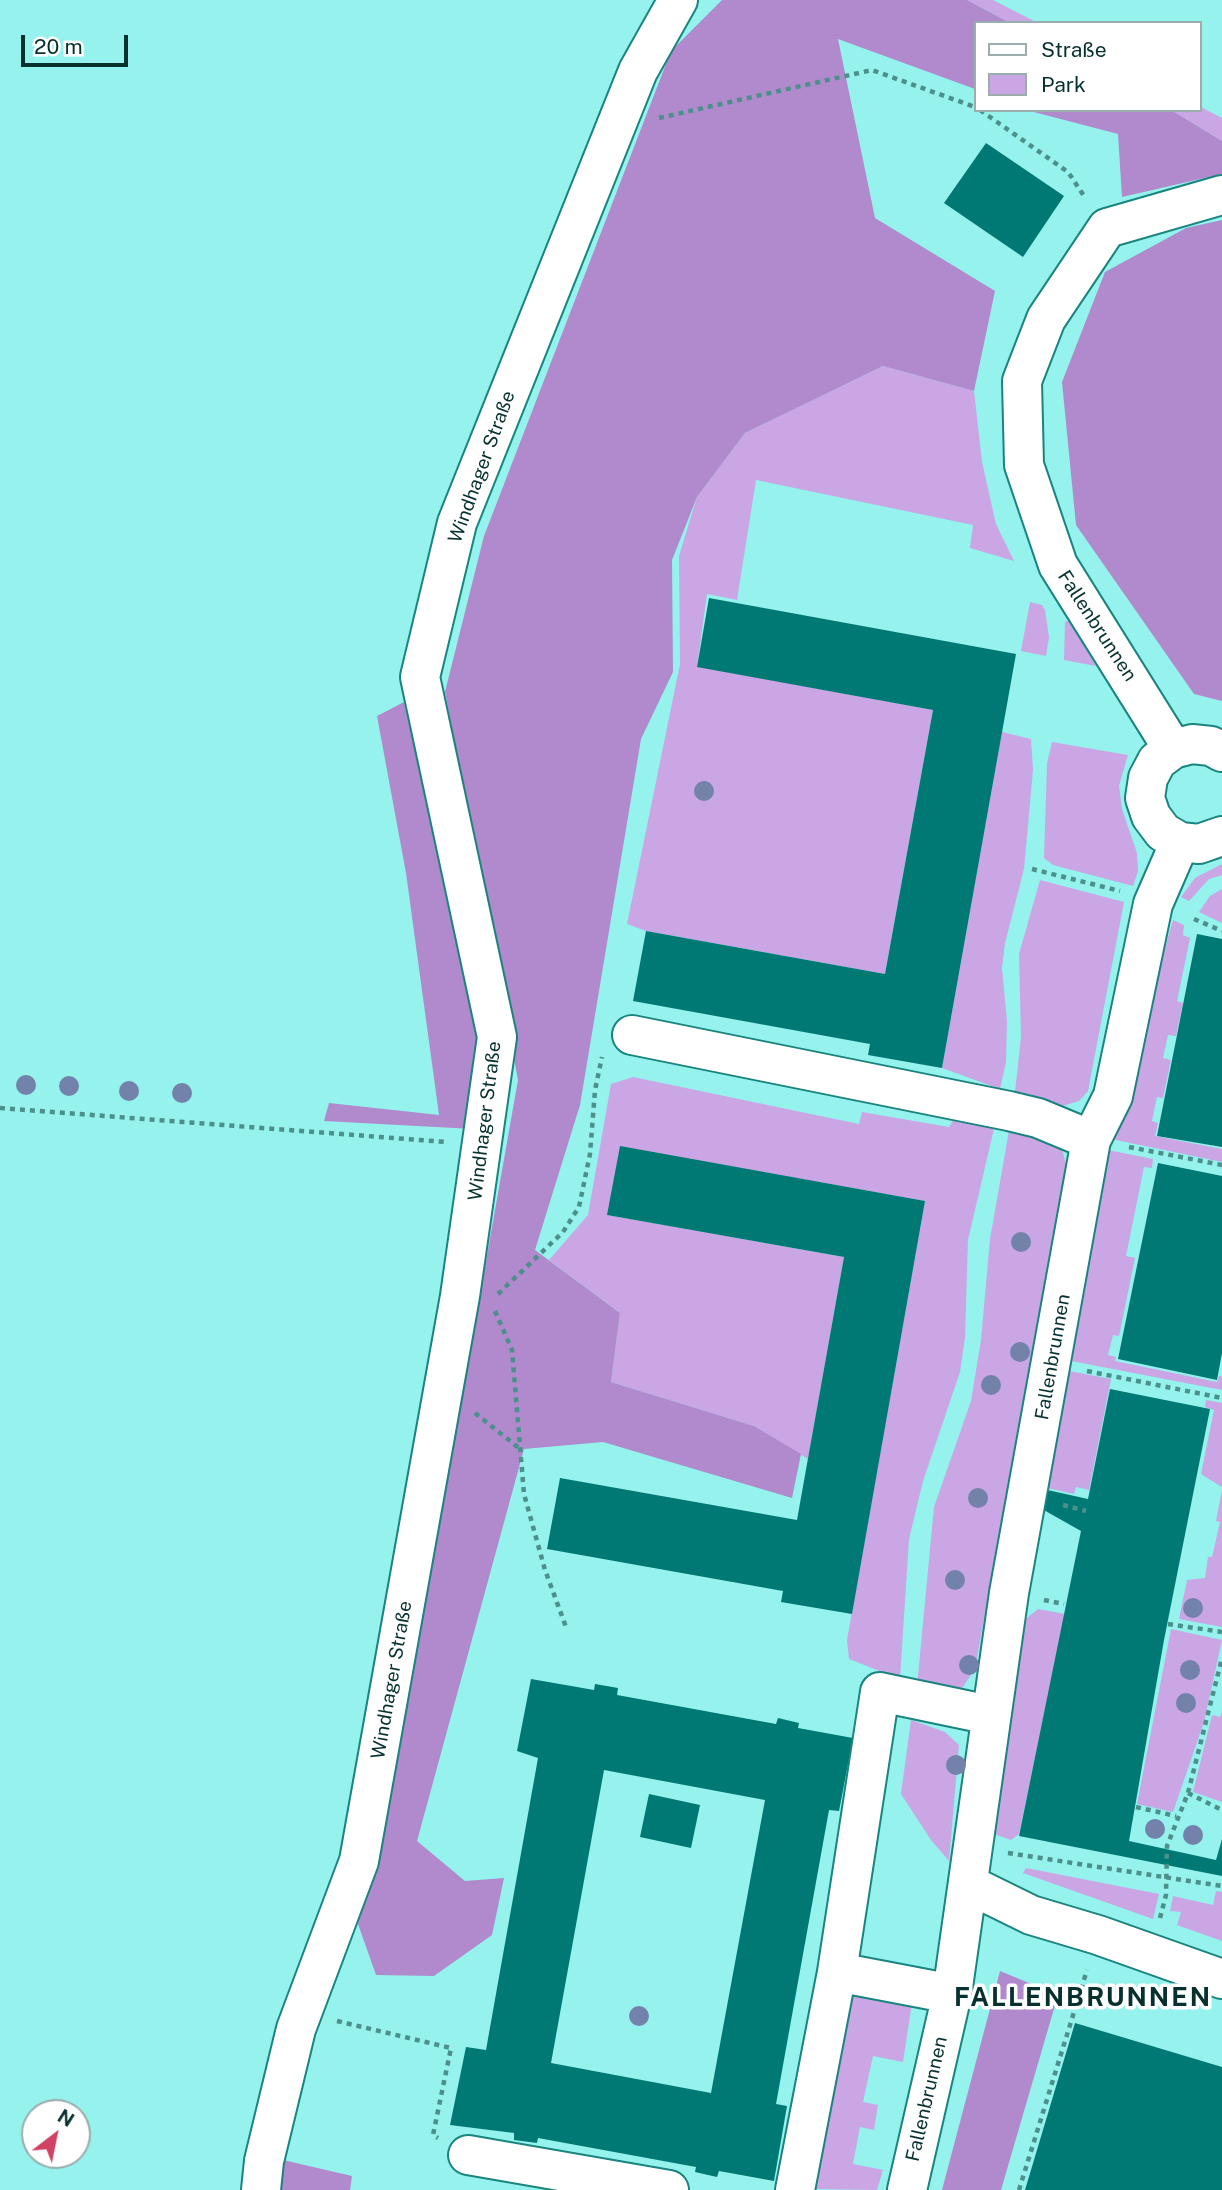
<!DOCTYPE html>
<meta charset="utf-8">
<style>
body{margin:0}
#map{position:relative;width:1222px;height:2190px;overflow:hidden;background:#95f2ec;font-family:"Public Sans",sans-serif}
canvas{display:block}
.legend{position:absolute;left:974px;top:21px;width:228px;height:91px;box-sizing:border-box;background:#fff;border:2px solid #9badac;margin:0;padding:9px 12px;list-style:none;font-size:21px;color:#06312f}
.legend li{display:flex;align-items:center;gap:14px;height:35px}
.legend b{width:35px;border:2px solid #9badac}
.north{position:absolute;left:21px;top:2099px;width:70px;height:70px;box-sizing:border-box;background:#fff;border:2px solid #9badac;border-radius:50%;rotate:32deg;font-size:19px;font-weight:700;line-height:28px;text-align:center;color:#06312f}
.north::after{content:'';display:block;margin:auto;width:24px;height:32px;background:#d04164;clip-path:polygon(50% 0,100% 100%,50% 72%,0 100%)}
.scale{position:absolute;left:21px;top:35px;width:107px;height:32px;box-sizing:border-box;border:4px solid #06312f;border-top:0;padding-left:9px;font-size:21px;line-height:24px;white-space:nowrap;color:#06312f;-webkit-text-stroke:5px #fff;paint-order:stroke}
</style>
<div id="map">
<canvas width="1222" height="2190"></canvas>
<ul class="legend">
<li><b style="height:9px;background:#fff"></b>Straße</li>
<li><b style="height:19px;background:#caa6e5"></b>Park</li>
</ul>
<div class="north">N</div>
<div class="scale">20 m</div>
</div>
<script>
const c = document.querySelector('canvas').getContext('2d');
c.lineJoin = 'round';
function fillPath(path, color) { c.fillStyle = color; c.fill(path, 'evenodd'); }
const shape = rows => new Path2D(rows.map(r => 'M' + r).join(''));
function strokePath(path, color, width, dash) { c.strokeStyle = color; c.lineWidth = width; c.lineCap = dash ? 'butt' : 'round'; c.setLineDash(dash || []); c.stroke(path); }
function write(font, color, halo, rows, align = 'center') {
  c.font = font + ' "Public Sans",sans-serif'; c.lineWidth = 7; c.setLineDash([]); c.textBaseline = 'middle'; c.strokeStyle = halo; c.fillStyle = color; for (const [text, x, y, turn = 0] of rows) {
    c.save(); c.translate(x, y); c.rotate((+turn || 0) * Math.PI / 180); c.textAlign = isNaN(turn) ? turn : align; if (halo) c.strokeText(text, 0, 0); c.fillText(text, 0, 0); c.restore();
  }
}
const green = shape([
 [967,0,993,0,1038,23,1010,23],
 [1199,106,1222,118,1222,141,1171,110,1199,110],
 [883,366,974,391,982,462,996,524,1014,561,970,548,973,525,756,480,737,600,707,594,697,666,933,710,885,974,646,931,627,924,680,664,679,556,697,497,745,433],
 [1030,602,1042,605,1045,610,1049,637,1046,656,1021,651],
 [1069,620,1096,666,1064,660,1065,622],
 [1002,732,1031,739,1033,770,1024,869,1005,943,1002,968,1007,1021,1006,1062,1000,1089,942,1068],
 [1052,742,1128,755,1119,786,1122,809,1137,853,1138,871,1133,886,1053,865,1044,858,1047,763],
 [1222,864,1222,875,1209,879,1189,901,1181,897,1195,878],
 [1040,880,1124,902,1088,1091,1079,1101,1056,1108,1015,1092,1021,1037,1019,954],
 [1222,889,1222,923,1199,912,1210,896],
 [1173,920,1184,925,1183,935,1190,938,1177,1001,1183,1003,1176,1036,1168,1035,1163,1058,1171,1060,1163,1098,1157,1097,1152,1121,1158,1123,1155,1136,1222,1149,1222,1162,1111,1139],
 [633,1077,859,1124,862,1112,949,1127,958,1113,996,1120,968,1240,965,1338,960,1372,923,1481,909,1539,900,1679,849,1659,847,1640,925,1201,620,1147,608,1215,844,1257,808,1459,754,1426,611,1382,620,1313,549,1260,588,1215,611,1084],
 [1010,1125,1050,1139,1062,1149,1066,1164,975,1669,960,1691,917,1686,934,1507,971,1401,981,1340,990,1239],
 [1108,1150,1153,1159,1152,1168,1144,1167,1126,1256,1135,1258,1119,1336,1113,1335,1108,1355,1116,1357,1115,1361,1217,1382,1219,1376,1222,1376,1222,1390,1066,1360],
 [1064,1370,1111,1379,1089,1490,1076,1487,1074,1494,1043,1487],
 [1206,1400,1222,1403,1222,1487,1201,1474,1214,1410,1205,1407],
 [1222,1490,1222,1627,1179,1619,1187,1580,1205,1578,1208,1557,1212,1557,1220,1522,1216,1521],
 [1038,1609,1065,1614,1019,1834,1011,1840,991,1833,1022,1622],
 [1171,1629,1222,1640,1204,1722,1173,1812,1137,1804],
 [1222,1711,1222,1802,1193,1792,1212,1715,1220,1717],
 [911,1720,945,1732,959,1745,949,1861,931,1840,901,1794],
 [1026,1868,1159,1894,1153,1919,1023,1873],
 [1216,1891,1222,1892,1222,1941,1177,1925,1181,1912,1170,1911,1173,1896,1213,1905],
 [845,1982,913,1996,903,2062,873,2056,863,2102,878,2105,874,2130,860,2127,853,2164,883,2170,877,2190,813,2189]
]);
const forest = shape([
 [722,0,967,0,1010,23,975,23,975,89,838,39,875,218,995,291,974,391,883,366,745,433,697,497,672,560,673,672,641,739,580,1105,535,1250,620,1313,611,1382,754,1426,801,1454,792,1498,603,1442,524,1449,417,1841,465,1881,504,1878,492,1935,434,1976,376,1975,358,1924,419,1641,518,1080,445,692,484,536,671,51],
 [1026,110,1171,110,1222,141,1222,174,1122,197,1118,134],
 [1222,220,1222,701,1194,694,1076,525,1062,382,1105,272,1186,228],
 [404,702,478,1026,473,1129,324,1121,329,1103,439,1115,406,873,377,716],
 [1000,1971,1058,1995,1001,2190,942,2190],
 [283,2160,352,2176,350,2190,278,2190]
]);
const building = shape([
 [986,143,1064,196,1023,257,944,203],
 [709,598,1016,654,942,1068,868,1055,870,1044,633,1001,646,931,885,974,933,710,697,667],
 [1197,934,1222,939,1222,1147,1157,1136],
 [620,1146,925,1201,852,1614,781,1602,783,1591,547,1549,560,1478,797,1520,844,1257,607,1215],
 [1158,1163,1222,1176,1222,1353,1217,1380,1118,1359],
 [1110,1389,1210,1409,1164,1640,1129,1841,1216,1860,1222,1839,1222,1876,1019,1836,1081,1531,1042,1509,1043,1489,1088,1499],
 [531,1679,594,1690,595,1684,618,1688,617,1695,776,1724,778,1718,799,1723,798,1728,853,1738,839,1811,829,1810,776,2104,787,2106,774,2181,719,2171,717,2177,695,2172,696,2167,538,2138,537,2143,514,2140,514,2133,450,2125,466,2047,486,2050,538,1758,517,1751],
 [604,1770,765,1800,711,2093,551,2063],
 [649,1794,700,1805,691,1848,640,1837],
 [1075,2023,1222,2067,1222,2190,1025,2190]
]);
const path = shape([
 [980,110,1068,172,1086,199],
 [659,118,872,70,975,107],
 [1032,869,1120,891],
 [1194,919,1222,931],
 [0,1108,446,1142],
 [1129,1147,1222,1165],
 [498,1294,563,1232,579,1207,590,1154,595,1090,602,1057],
 [495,1311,512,1350,524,1494,545,1570,566,1627],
 [1087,1371,1222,1398],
 [475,1413,520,1449],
 [1063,1505,1086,1511],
 [1044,1600,1064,1604],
 [1168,1624,1222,1632],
 [1188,1793,1222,1810],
 [1136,1807,1176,1816],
 [1008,1853,1222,1886],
 [1160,1918,1166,1895,1167,1846,1188,1793,1222,1658],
 [337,2021,451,2048,433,2135,438,2138],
 [1019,2190,1087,1970]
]);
const minor = shape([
 [1173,749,1058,565,1024,465,1022,381,1046,319,1107,228,1222,195],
 [1222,752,1211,746,1192,744,1173,749,1157,761,1148,778,1145,798,1151,816,1163,832,1180,842,1199,844,1222,836],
 [632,1035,1009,1111,1038,1118,1091,1140],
 [970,1885,1031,1915,1098,1935,1222,1979],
 [837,1972,952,1994],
 [468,2155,669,2190],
 [261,2190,264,2161,296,2029,359,1861,460,1296,497,1037,420,677,457,523,638,71,678,0],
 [795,2190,837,1972,880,1692,990,1715],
 [907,2190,952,1994,1009,1593,1091,1140,1113,1096,1153,904,1180,842]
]);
const trees = [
 [704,791],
 [26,1085],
 [69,1086],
 [129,1091],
 [182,1093],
 [1021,1242],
 [1020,1352],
 [991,1385],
 [978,1498],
 [955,1580],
 [1193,1608],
 [969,1665],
 [1190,1670],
 [1186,1703],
 [956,1765],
 [1155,1829],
 [1193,1835],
 [639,2016]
];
const streetNames = [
 ["Windhager Straße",482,467,-70],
 ["Fallenbrunnen",1097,626,57],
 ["Windhager Straße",485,1121,-83],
 ["Fallenbrunnen",1053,1357,-80],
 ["Windhager Straße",392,1680,-80],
 ["Fallenbrunnen",927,2099,-77]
];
const districtNames = [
 ["FALLENBRUNNEN",1083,1998]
];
fillPath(green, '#caa6e5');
fillPath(forest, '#b08acc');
fillPath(building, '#007873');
strokePath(minor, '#1a847f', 42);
strokePath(path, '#4c908c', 4.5, [5, 5]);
strokePath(minor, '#fff', 38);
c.fillStyle = '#7382ab';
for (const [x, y] of trees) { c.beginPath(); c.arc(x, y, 10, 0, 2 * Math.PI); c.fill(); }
write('19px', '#06312f', '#fff', streetNames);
c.letterSpacing = '2px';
write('bold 26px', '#06312f', '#fff', districtNames);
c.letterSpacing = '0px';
</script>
